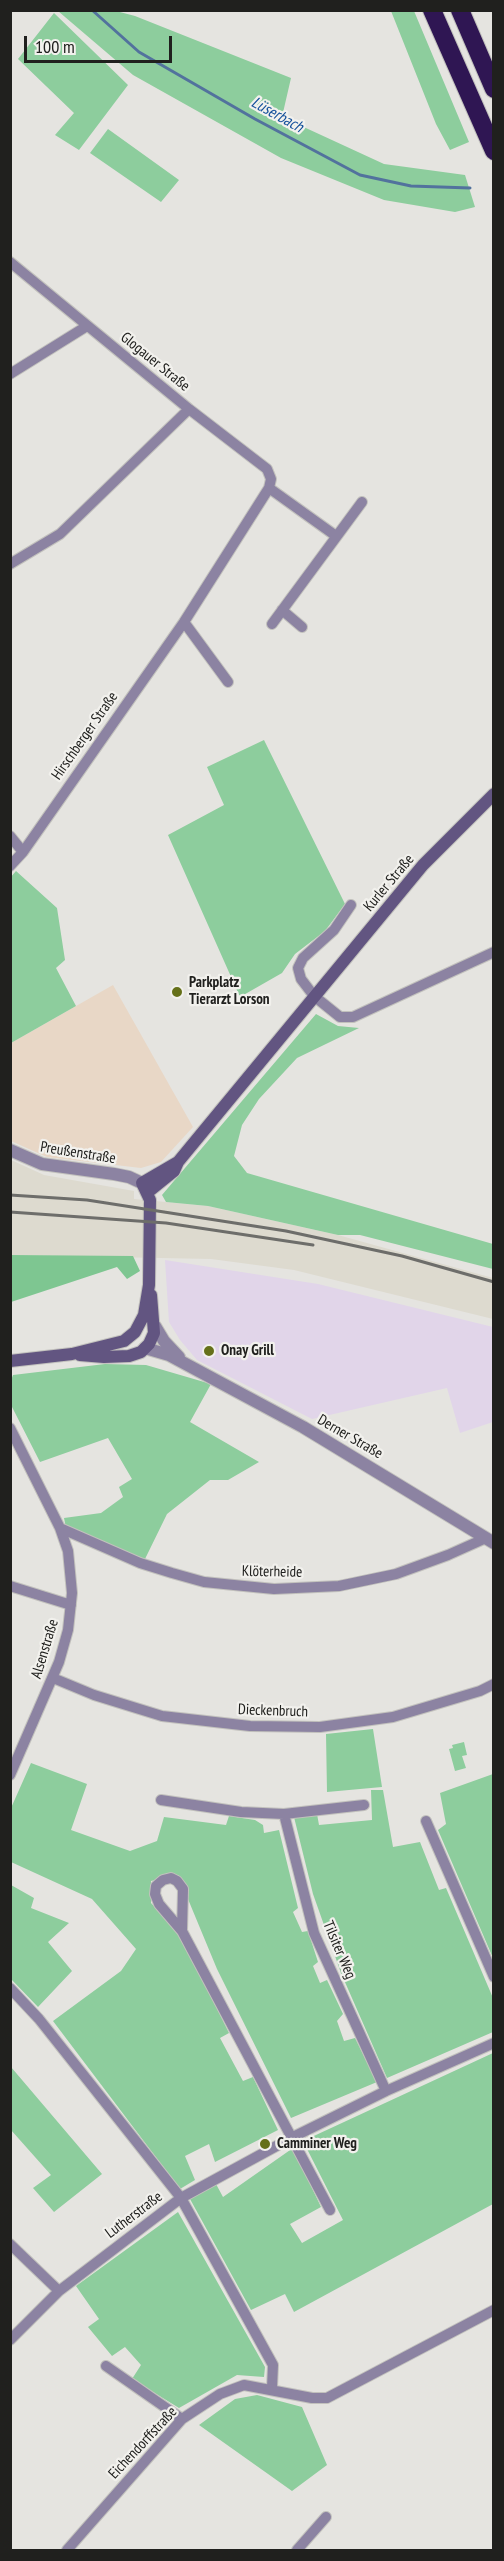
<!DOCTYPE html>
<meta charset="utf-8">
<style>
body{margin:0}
#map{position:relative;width:504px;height:2561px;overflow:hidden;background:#e5e4e0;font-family:"PT Sans Narrow",sans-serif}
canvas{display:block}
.frame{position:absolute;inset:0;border:12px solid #20201e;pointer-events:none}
.scale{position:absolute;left:24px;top:36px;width:148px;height:27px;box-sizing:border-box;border:3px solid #20201e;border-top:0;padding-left:8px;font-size:18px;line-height:21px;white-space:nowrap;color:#20201e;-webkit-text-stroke:4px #f2f1ed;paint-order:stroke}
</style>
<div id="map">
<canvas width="504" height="2561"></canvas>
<div class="frame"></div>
<div class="scale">100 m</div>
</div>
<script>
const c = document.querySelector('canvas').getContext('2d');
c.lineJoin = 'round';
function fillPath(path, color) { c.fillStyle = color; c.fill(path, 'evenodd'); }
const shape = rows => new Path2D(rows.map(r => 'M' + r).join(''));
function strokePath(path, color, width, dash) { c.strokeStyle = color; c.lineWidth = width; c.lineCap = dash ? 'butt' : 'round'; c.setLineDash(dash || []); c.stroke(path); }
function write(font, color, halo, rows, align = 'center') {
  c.font = font + ' "PT Sans Narrow",sans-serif'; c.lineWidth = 4.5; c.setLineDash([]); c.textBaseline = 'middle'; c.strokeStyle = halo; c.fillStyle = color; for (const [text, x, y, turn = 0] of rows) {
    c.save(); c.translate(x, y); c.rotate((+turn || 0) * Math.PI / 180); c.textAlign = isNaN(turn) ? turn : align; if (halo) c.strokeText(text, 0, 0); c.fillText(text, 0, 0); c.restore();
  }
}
const commercial = shape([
 [113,985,193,1127,161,1162,141,1168,47,1157,11,1141,11,1043]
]);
const industrial = shape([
 [165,1260,318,1284,493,1327,493,1422,460,1433,447,1388,312,1419,197,1360,180,1340,169,1322]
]);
const built = shape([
 [11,1160,44,1175,134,1191,134,1199,208,1206,338,1235,493,1278,493,1319,294,1270,211,1259,11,1255]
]);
const green = shape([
 [58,11,116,11,135,16,291,78,282,117,384,164,465,175,475,207,455,212,384,200,281,158,133,75],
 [391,11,414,11,469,142,450,150,436,124],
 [54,13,128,85,79,150,55,135,74,113,18,59],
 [108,129,179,180,161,202,90,153],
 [264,740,345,904,325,931,295,954,282,973,240,997,168,835,224,805,207,767],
 [16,871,57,908,65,960,56,968,76,1006,11,1043,10,878],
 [316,1014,338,1026,359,1028,297,1058,259,1099,242,1125,234,1156,247,1173,493,1244,493,1269,360,1235,338,1235,208,1206,166,1202,162,1195],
 [105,1364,146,1365,211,1384,190,1422,259,1462,228,1480,210,1480,167,1514,145,1559,66,1528,64,1518,101,1513,123,1497,119,1487,132,1479,108,1438,40,1462,11,1405,10,1383,13,1375],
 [373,1729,382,1787,327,1792,326,1734],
 [464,1742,467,1755,462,1756,466,1768,455,1771,449,1749,453,1748,452,1745],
 [31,1763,87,1784,71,1830,130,1851,157,1841,164,1817,226,1825,229,1816,255,1820,263,1825,264,1833,279,1830,298,1908,293,1912,302,1932,308,1931,318,1962,313,1966,320,1983,327,1980,343,2014,337,2021,344,2041,355,2038,377,2082,291,2118,217,1969,178,1875,151,1881,151,1903,180,1934,229,2033,220,2038,243,2081,253,2077,278,2130,215,2162,209,2144,185,2156,195,2180,180,2189,53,2021,121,1971,136,1949,92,1899,11,1862,11,1808],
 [493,1774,494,1774,493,1958,438,1830,446,1824,440,1793],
 [371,1790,383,1790,393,1847,420,1842,439,1890,446,1888,493,1998,493,2032,387,2078,341,1973,313,1894,294,1817,317,1814,319,1825,372,1820],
 [11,1885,34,1898,31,1908,69,1923,48,1942,72,1971,38,2007,11,1979],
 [493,2053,493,2204,294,2312,285,2294,251,2310,190,2199,216,2184,223,2197,293,2148,321,2207,290,2224,302,2243,343,2220,303,2141],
 [11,2067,102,2174,54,2212,33,2188,51,2175,11,2130],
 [178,2212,265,2367,264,2377,237,2375,179,2408,132,2379,141,2365,125,2347,112,2356,88,2327,99,2319,76,2286],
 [257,2395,302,2407,327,2465,292,2491,199,2425,235,2399]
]);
const forest = shape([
 [11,1255,133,1256,140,1271,127,1279,117,1267,11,1302]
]);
const stream = shape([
 [92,10,139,52,255,119,360,175,411,186,470,188]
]);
const minor = shape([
 [10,262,189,409,267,469,271,479,269,488,184,622,23,852,10,866],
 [10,374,87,326],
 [269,488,336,536],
 [10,564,60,534,189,409],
 [282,610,302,627],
 [184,622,228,682],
 [272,624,362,502],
 [10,836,23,852],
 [351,905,334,930,303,958,298,968,301,979,314,996,340,1017,353,1017,494,952],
 [10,1428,60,1528,68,1551,72,1593,68,1630,59,1662,10,1775],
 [60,1528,140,1563,172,1573,204,1582,274,1589,339,1586,396,1574,448,1555,486,1538],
 [10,1586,71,1605],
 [53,1678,94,1695,162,1716,250,1726,320,1727,393,1717,480,1691,494,1684],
 [161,1800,241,1812,284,1814,364,1805],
 [284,1814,314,1933,386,2091],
 [426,1821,494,1977],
 [182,1931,183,1889,177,1881,171,1878,163,1880,156,1886,155,1894,159,1904,182,1931,330,2210],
 [10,1988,39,2019,181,2198,273,2365,272,2388],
 [10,2244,59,2291],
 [10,2340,59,2291,181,2198,293,2137,386,2091,494,2043],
 [106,2366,182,2419],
 [67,2550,182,2419,220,2394,244,2385,312,2398,327,2398,494,2310],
 [297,2550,326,2517]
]);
const tertiary = shape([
 [10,1150,42,1164,114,1174,129,1177,142,1183],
 [155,1326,164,1341,179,1357],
 [145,1348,169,1355,303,1427,494,1543]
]);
const secondary = shape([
 [148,1192,174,1171,178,1162,423,865,494,794],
 [80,1355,104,1357,129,1356,141,1352,149,1344,154,1333,151,1295],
 [10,1361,72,1354,124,1341,135,1332,144,1315,149,1285,150,1200,142,1183,178,1162]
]);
const motorway = shape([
 [432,10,494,151],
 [460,10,494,89]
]);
const rail = shape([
 [10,1195,87,1200,286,1231,402,1256,494,1282],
 [10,1212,166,1223,313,1245]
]);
const markers = [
 [177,992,6,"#657019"],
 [209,1351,6,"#657019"],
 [265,2144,6,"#657019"]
];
const streetNames = [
 ["Glogauer Straße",155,362,39],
 ["Hirschberger Straße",85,736,-55],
 ["Kurler Straße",389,883,-50],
 ["Preußenstraße",78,1153,9],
 ["Derner Straße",350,1437,30],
 ["Klöterheide",272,1572,1],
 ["Alsenstraße",45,1649,-73],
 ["Dieckenbruch",273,1711,2],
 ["Tilsiter Weg",339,1950,67],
 ["Lutherstraße",134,2215,-37],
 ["Eichendorffstraße",143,2443,-47]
];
const poiNames = [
 ["Parkplatz",189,983],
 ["Tierarzt Lorson",189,1000],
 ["Onay Grill",221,1351],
 ["Camminer Weg",277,2144]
];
const waterNames = [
 ["Lüserbach",277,115,29]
];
fillPath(commercial, '#e8d7c6');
fillPath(industrial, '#e1d5e9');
fillPath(built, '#dddacf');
fillPath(green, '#8dcd9d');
fillPath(forest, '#7ec691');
strokePath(stream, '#52729d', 3);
strokePath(minor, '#c2c1bd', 12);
strokePath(tertiary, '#c2c1bd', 14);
strokePath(secondary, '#c2c1bd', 14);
strokePath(motorway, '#c2c1bd', 20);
strokePath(minor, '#8c83a2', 10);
strokePath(tertiary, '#8c83a2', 12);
strokePath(secondary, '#625581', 12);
strokePath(motorway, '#2f1653', 18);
strokePath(rail, '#6d6d6a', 3);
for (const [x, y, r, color] of markers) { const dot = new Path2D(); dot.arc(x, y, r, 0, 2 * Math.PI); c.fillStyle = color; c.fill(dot); strokePath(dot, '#f2f1ed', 2); }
write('15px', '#20201e', '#f2f1ed', streetNames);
write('bold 15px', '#20201e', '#f2f1ed', poiNames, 'left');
write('italic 16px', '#14509b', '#f2f1ed', waterNames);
</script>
